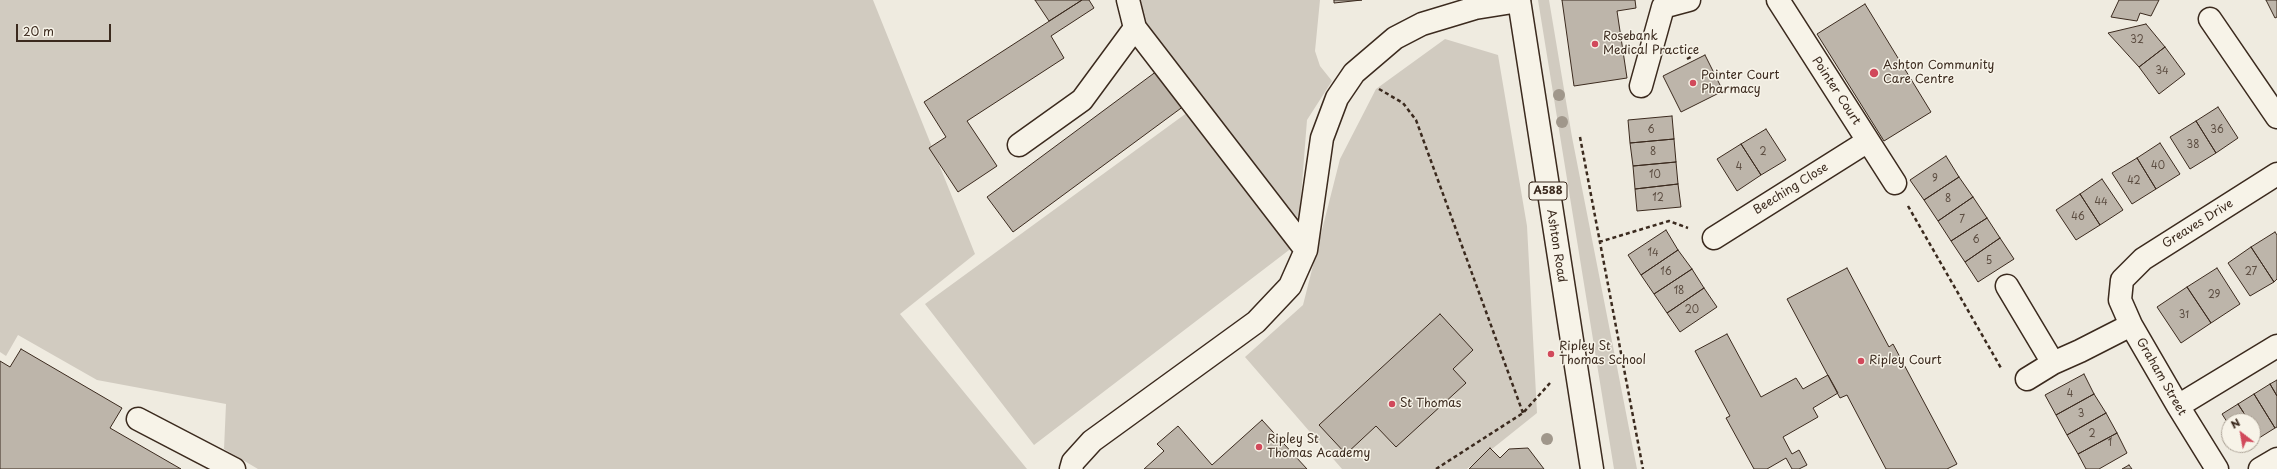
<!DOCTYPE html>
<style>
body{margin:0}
#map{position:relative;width:2277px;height:469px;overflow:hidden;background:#efebe0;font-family:"Playpen Sans",sans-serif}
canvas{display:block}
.north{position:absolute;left:2221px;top:413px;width:40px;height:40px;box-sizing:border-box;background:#f7f3e8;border:1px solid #aca397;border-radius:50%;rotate:329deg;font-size:11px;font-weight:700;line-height:16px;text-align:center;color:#3b2a1e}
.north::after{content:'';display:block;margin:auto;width:14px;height:18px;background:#d1495b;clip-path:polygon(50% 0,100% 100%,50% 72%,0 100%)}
.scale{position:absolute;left:16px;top:24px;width:95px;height:18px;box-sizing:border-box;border:2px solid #3b2a1e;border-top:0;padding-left:5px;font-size:12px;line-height:14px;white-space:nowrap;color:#3b2a1e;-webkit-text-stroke:3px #f7f3e8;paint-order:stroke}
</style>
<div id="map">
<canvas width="2277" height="469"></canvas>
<div class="north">N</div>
<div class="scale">20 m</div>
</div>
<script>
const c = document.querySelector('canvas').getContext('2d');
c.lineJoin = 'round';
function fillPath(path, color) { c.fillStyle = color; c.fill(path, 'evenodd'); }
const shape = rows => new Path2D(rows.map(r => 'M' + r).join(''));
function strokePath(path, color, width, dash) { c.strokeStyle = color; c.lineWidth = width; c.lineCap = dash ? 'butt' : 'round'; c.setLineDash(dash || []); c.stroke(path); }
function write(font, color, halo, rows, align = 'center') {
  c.font = font + ' "Playpen Sans",sans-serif'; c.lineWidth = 3; c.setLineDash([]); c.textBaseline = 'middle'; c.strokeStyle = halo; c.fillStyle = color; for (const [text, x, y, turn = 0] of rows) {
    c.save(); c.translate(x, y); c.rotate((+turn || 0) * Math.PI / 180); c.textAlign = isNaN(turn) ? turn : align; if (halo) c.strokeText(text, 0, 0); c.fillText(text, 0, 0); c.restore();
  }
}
const green = shape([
 [0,0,873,0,975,254,900,314,1027,469,258,469,224,449,226,404,97,380,18,335,6,356,0,352],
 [1137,0,1320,0,1315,51,1320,66,1332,81,1307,120,1299,222,1289,219,1149,37],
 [1538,0,1549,0,1572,137,1637,469,1614,469],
 [1445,39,1498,55,1527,226,1537,413,1467,469,1342,469,1245,357,1303,305,1340,159,1376,89],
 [1188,112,1293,247,1034,445,925,304]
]);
const building = shape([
 [1035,0,1082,0,1049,21,1035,0],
 [1082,0,1089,0,1094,8,1051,36,1064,58,967,121,997,166,958,192,929,148,946,137,924,102,1082,0],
 [1334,0,1362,0,1334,3,1334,0],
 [1562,0,1635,0,1636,8,1617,11,1627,78,1574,86,1562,0],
 [2119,0,2159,0,2151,16,2140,13,2137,21,2111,17,2119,0],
 [2266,0,2277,0,2277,17,2275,18,2266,0],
 [1865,4,1931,112,1884,141,1817,34,1865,4],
 [2146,24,2165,47,2139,67,2108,33,2146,24],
 [2165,47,2185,74,2159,94,2139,67,2165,47],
 [1705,55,1723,91,1681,112,1663,76,1705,55],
 [1161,68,1188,103,1013,232,987,197,1161,68],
 [2218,107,2238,138,2216,153,2196,121,2218,107],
 [1672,116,1674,139,1630,143,1628,120,1672,116],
 [2196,121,2216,153,2190,169,2170,137,2196,121],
 [1766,129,1786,160,1761,175,1741,144,1766,129],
 [1674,139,1676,162,1633,166,1630,143,1674,139],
 [2160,143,2180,174,2156,189,2137,158,2160,143],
 [1741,144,1761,175,1737,191,1717,159,1741,144],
 [1946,156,1959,177,1924,200,1910,180,1946,156],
 [2137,158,2156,189,2132,204,2112,173,2137,158],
 [1676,162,1678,184,1635,189,1633,166,1676,162],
 [1959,177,1973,197,1938,221,1924,200,1959,177],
 [2102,179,2123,210,2100,225,2080,194,2102,179],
 [1678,184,1681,207,1637,211,1635,189,1678,184],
 [2080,194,2100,225,2076,240,2056,210,2080,194],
 [1973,197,1987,218,1951,241,1938,221,1973,197],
 [1987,218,2000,238,1965,262,1951,241,1987,218],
 [1666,230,1678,250,1641,275,1628,255,1666,230],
 [2275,232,2277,235,2277,279,2274,282,2251,247,2275,232],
 [2000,238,2014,259,1978,282,1965,262,2000,238],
 [2251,247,2274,282,2250,296,2228,263,2251,247],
 [1678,250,1692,269,1654,294,1641,275,1678,250],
 [1847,268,1889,347,1893,344,1957,464,1947,469,1886,469,1847,395,1840,398,1787,299,1847,268],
 [2217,268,2240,304,2211,323,2187,287,2217,268],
 [1692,269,1704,288,1667,313,1654,294,1692,269],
 [2187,287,2211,323,2181,343,2157,307,2187,287],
 [1704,288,1717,307,1680,332,1667,313,1704,288],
 [1440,314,1473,350,1453,369,1466,383,1396,447,1376,426,1346,454,1319,425,1440,314],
 [1727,334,1761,397,1796,378,1803,389,1828,375,1838,393,1813,408,1818,417,1783,437,1792,454,1799,450,1807,465,1799,469,1792,469,1786,458,1767,469,1754,469,1726,418,1730,416,1695,351,1727,334],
 [21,349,122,408,110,428,181,469,0,469,0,361,10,367,21,349],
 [2084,374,2094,394,2056,415,2045,395,2084,374],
 [2277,380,2277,396,2270,384,2277,380],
 [2270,384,2277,396,2277,427,2275,428,2254,394,2270,384],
 [2094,394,2106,413,2067,435,2056,415,2094,394],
 [2254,394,2275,428,2259,438,2253,428,2253,421,2249,421,2238,404,2254,394],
 [2238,404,2249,421,2229,421,2229,425,2222,414,2238,404],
 [2106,413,2117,433,2078,454,2067,435,2106,413],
 [1262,420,1307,469,1144,469,1164,451,1157,444,1178,426,1212,465,1262,420],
 [2253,428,2259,438,2253,441,2253,428],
 [2117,433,2127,453,2099,469,2086,469,2078,454,2117,433],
 [1490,448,1500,458,1509,449,1528,448,1544,469,1469,469,1490,448],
 [2129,465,2132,469,2122,469,2129,465]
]);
const path = shape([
 [1687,59,1691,57],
 [1379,89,1403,103,1416,120,1523,413],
 [1580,137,1643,469],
 [1908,206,2001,368],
 [1599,242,1669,221,1688,228],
 [1436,469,1523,413,1550,383]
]);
const minor = shape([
 [1128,0,1135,28,1306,250],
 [1778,0,1895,183],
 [2210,19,2277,117],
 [1641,86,1663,7,1689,0],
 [1019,145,1082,100,1135,28],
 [1714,238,1868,141],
 [2007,286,2053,363,2080,351,2131,325],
 [2027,379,2053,363],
 [2178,406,2277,346],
 [138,419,234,469],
 [1071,469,1073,462,1092,441,1256,322,1290,286,1306,250,1322,138,1337,98,1354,73,1395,38,1422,24,1475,8,1519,1],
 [2217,469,2178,406,2131,325,2120,300,2122,280,2143,259,2277,174],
 [2260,469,2277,459]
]);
const major = shape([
 [1519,0,1592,469]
]);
const trees = [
 [1559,95],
 [1562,122],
 [1547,439]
];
const markers = [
 [1595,44,4,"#d1495b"],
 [1874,73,5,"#d1495b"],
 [1693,83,4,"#d1495b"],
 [1551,354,4,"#d1495b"],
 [1861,361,4,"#d1495b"],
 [1392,404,4,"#d1495b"],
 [1259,447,4,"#d1495b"]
];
const numberNames = [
 ["32",2137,40],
 ["34",2162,71],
 ["6",1651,130],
 ["36",2217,130],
 ["38",2193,145],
 ["8",1653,152],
 ["2",1763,152],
 ["40",2158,166],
 ["4",1739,167],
 ["10",1655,175],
 ["9",1935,179],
 ["42",2134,181],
 ["12",1658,198],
 ["8",1948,199],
 ["44",2101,202],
 ["46",2078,217],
 ["7",1962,220],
 ["6",1976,240],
 ["14",1653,253],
 ["5",1989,261],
 ["16",1666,272],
 ["27",2251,272],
 ["18",1679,291],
 ["29",2214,295],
 ["20",1692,310],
 ["31",2184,315],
 ["4",2070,394],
 ["3",2081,414],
 ["2",2092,434],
 ["1",2110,443]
];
const shields = [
 [1548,191,38]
];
const shieldNames = [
 ["A588",1548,191]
];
const poiNames = [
 ["Rosebank",1603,37],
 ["Medical Practice",1603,51],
 ["Ashton Community",1883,66],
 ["Care Centre",1883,80],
 ["Pointer Court",1701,76],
 ["Pharmacy",1701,90],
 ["Ripley St",1559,347],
 ["Thomas School",1559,361],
 ["Ripley Court",1869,361],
 ["St Thomas",1400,404],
 ["Ripley St",1267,440],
 ["Thomas Academy",1267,454]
];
const streetNames = [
 ["Pointer Court",1836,91,57],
 ["Beeching Close",1791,189,-32],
 ["Greaves Drive",2198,224,-32],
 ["Ashton Road",1556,246,81],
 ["Graham Street",2161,377,60]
];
fillPath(green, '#d1cbc0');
fillPath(building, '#bdb5aa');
strokePath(building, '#3b2a1e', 1);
strokePath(minor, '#3b2a1e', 25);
strokePath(major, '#3b2a1e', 25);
strokePath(path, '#3b2a1e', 2.5, [4, 3]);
strokePath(minor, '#f7f3e8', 22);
strokePath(major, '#f7f3e8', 22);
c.fillStyle = '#a0978b';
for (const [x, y] of trees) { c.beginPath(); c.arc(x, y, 6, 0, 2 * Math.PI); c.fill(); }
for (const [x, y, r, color] of markers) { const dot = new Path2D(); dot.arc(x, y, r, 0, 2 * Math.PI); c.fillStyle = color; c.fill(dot); strokePath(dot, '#f7f3e8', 1.5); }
write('10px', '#5c4d41', null, numberNames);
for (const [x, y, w] of shields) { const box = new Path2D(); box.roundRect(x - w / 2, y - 9, w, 18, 3); c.fillStyle = '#f7f3e8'; c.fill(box); strokePath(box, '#3b2a1e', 1); }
write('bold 11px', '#3b2a1e', null, shieldNames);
write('12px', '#3b2a1e', '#f7f3e8', poiNames, 'left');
write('12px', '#3b2a1e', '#f7f3e8', streetNames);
</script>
